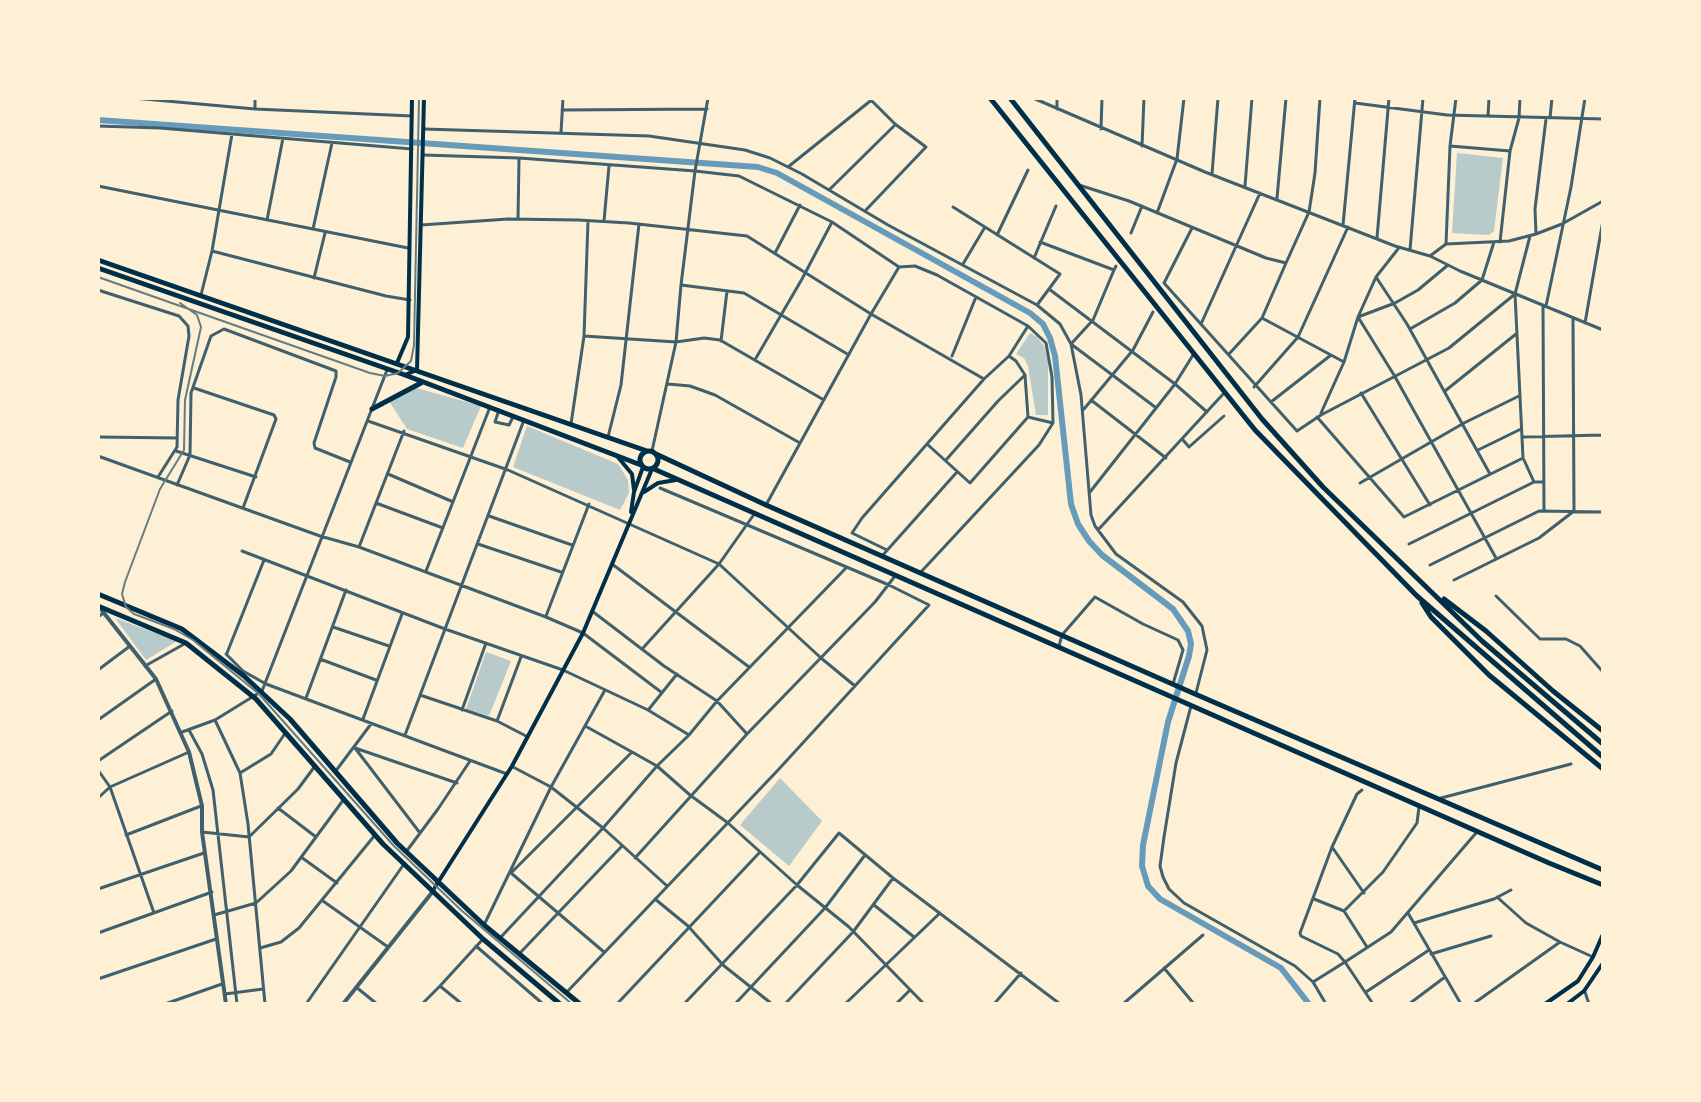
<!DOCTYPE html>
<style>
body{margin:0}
#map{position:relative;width:1701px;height:1102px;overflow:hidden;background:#fdf0d5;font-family:"PT Sans Narrow",sans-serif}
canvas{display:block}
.frame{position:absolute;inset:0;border:100px solid #fdf0d5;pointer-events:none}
</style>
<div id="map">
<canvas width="1701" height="1102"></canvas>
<div class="frame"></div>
</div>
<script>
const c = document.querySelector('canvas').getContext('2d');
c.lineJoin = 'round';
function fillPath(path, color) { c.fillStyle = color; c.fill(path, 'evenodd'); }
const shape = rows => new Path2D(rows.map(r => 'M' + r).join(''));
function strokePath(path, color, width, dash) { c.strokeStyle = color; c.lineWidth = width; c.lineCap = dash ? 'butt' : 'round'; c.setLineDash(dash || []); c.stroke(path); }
const green = shape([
 [1457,153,1503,158,1494,231,1489,235,1452,233],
 [1030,333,1037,337,1044,346,1048,361,1048,415,1036,415,1028,366,1024,358,1016,354],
 [413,387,481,406,463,448,407,429,389,401],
 [527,426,618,464,628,480,629,493,620,510,513,467],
 [115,618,177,641,146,660],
 [486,652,511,661,489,716,466,709],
 [780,778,822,821,789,866,740,825]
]);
const canal = shape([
 [98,120,758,167,777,173,1030,313,1043,324,1050,338,1055,356,1071,504,1078,524,1089,541,1102,555,1173,609,1188,631,1191,644,1189,656,1168,722,1143,845,1142,866,1148,886,1160,899,1281,968,1309,1004]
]);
const minor = shape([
 [133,98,255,109,412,116],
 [1033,98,1205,172,1395,246,1430,256,1460,271,1603,330],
 [1355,103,1447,115,1603,119],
 [255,109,255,98],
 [1057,109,1057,98],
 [562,110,707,109],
 [1488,116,1489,98],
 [1550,118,1552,98],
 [98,126,160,128,412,149],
 [424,129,649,136,745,150,770,158,802,174,888,225,1037,305,1060,324,1071,344,1081,395,1091,515,1095,526,1116,554,1183,602,1202,626,1207,650,1196,693],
 [1101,129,1102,98],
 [561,133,563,98],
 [1142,146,1144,98],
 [1450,146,1510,151,1500,242],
 [1510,151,1519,118,1520,98],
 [423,155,519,158,695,171,708,98],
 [788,167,874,98],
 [1212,174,1218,98],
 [1079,185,1129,201,1266,258,1286,263,1309,212,1315,173,1320,98],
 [98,186,408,248],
 [1245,186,1252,98],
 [829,190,895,125],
 [1277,198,1286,98],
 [953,207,1060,274,1049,289,1175,384,1090,492],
 [865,211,926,147,895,124,871,100],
 [1157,213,1177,159,1184,98],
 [518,219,519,159],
 [267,220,283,138],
 [604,221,609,166],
 [421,225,508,219,578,220,629,223,747,236,871,314,766,505],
 [1343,225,1355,98],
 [1192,228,1164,283,1297,431,1321,415,1449,348,1515,294],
 [313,229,332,143],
 [1131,233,1142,206],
 [1536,234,1535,209,1546,119],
 [997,235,1028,170],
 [1377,238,1389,98],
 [1040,242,1114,270,1116,266],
 [1446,244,1450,146,1456,98],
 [1410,250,1423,98],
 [212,251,386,296,410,300],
 [775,253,800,205],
 [1430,256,1446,244,1509,241,1536,234,1562,224,1603,201],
 [1034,258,1056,206],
 [963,264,985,227],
 [1448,265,1418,290,1395,303,1358,317,1394,375,1496,558],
 [1114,270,1093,320,1071,344,1155,407],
 [1376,277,1407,324,1490,474],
 [314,278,325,233],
 [98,290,179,316,188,326,189,336,178,400,177,447,158,477],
 [201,295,212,251,232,134],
 [1037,305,1049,289],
 [1543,305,1544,511],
 [1546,306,1571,187,1585,98],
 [1262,318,1344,362,1358,317,1376,277,1398,249],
 [1585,323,1603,220],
 [1201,324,1260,193],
 [1410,329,1455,303,1482,280,1494,242],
 [584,336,676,342,704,338,720,340,824,400],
 [721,341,727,291],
 [1229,354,1262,318,1286,263],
 [849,355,744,293,681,285,695,171,739,176,832,222,899,267],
 [1193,355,1175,384,1207,412],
 [952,356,976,297],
 [1009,356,1016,361,1025,375,1028,417,1053,423],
 [756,358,802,279,832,222],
 [668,384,690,386,715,395,800,443],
 [1254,387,1298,337,1348,227],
 [194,388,274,415,276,419,243,508],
 [1445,391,1516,334],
 [1361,393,1430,505],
 [1091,400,1166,458],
 [1271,402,1331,355],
 [1084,409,1133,350,1153,312],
 [499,410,495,422,509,425,513,417],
 [1321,413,1344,362],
 [1317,417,1404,517,1523,458,1515,294,1530,236],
 [368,421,508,470,719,564,821,658,855,686],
 [571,424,584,336,588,221],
 [1603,425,1603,471],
 [98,437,177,438],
 [608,437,621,385,639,224],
 [1522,437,1603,435],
 [1183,440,1189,447,1224,416],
 [927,444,970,483,1028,417],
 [1478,450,1521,429],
 [176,451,256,477],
 [652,451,676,342,681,285],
 [98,456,320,536,359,547,546,617,583,633,661,692],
 [946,460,998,401,1025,375],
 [1524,460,1534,482],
 [388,474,451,501],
 [1360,483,1464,423,1519,396],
 [177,485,190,455,191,393,211,336,224,329,336,371,336,377,314,443,315,448,350,462],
 [376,503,443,528],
 [489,516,572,545],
 [1098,530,1225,392],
 [478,544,561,572],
 [1409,544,1534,482,1543,482],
 [359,547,404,431],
 [887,550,852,533,862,518,984,379,1009,356,1028,326],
 [242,551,445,629,563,670,648,710,689,735],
 [882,556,957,472],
 [612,564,749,667],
 [1430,565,1539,511,1603,512],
 [426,571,490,407],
 [920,573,1039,445,1053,423,1052,377,1046,343,1028,326,937,275,915,266,899,267,871,314,984,379],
 [1454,580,1539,538,1574,511,1573,318],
 [1496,596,1540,639,1566,639,1580,646,1603,672],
 [592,611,664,666,717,701,747,734],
 [546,616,589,504],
 [98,617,102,614],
 [333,627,389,646],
 [1059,646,1062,635,1095,597,1143,624,1178,640,1183,650,1173,684],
 [643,648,719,564,755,513],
 [227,653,264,560],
 [226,654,243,671,266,684,507,774],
 [320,659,376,680],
 [145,666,186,643],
 [98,670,130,646],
 [420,695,497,721,528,737],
 [306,698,346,590],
 [1191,706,1176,763,1164,837,1160,866,1163,877,1169,889,1184,903,1295,966,1313,982,1326,1004],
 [649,709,677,674],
 [462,710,486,643],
 [363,719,402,614],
 [98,720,156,679],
 [215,720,240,773,248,824,265,1004],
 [497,721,521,657],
 [587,727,632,752],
 [189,730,202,754,213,790,237,1004],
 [182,732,215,720,262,691,387,370],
 [405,735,524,420],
 [98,761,172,711],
 [98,770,110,787,154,913],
 [335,772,371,724],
 [240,773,271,754,286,732],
 [1362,790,1357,794,1332,847,1364,893],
 [98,798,110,787,189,752],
 [1441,798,1571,764],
 [278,808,316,837],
 [202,832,249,837,298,789,315,766],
 [420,833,355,748,457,783],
 [126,835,201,806],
 [406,852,438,809,470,761],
 [301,857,337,883],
 [635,858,747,734,875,602,895,576],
 [666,885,603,828,657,766,689,735,717,701,846,568],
 [98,889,204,853],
 [655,899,688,926,723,965,772,1004],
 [1314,899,1344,911,1383,872,1417,823,1419,807],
 [323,901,388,947],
 [874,905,914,937],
 [1344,911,1367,947],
 [1408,913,1461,1004],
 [214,915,256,903,291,871,344,799],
 [1414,923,1494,899,1511,890],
 [484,925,551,787,605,690],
 [98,933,212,892],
 [500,938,603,828,551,787,513,767],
 [1560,942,1593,957],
 [476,946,543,1004],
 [260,948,281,942,299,928,375,835],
 [604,952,511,873,632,752,657,766,690,795,728,823,797,885,849,927,924,1004],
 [520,953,622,846],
 [1431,954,1491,936],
 [1164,968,1194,1004],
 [98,979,216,939],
 [1313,982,1345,962,1338,954,1301,936,1300,933,1332,847],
 [356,987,377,1004],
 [1366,992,1429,950],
 [1585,992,1589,1004],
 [566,993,779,769,929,605,889,585,660,488],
 [225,994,263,989],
 [165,1004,222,984],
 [306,1004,404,864],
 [422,1004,440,986],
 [462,1004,440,986,483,939],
 [617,1004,760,852],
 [684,1004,797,885,839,833,893,878,1060,1004],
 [735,1004,825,908,865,855],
 [785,1004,853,932,893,878],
 [845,1004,940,913],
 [896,1004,910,990],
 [994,1004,1021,973],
 [1123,1004,1203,935],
 [1373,1004,1345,962,1391,932,1476,833],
 [1409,1004,1445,977],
 [1473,1004,1560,942,1526,923,1497,897],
 [1600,1004,1603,1003]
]);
const tertiary = shape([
 [100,608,156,679,189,752,202,806,202,832,226,1004],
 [343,1004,434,890]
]);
const secondary = shape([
 [397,363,408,337,412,98],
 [407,374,417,370,424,98],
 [617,456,632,474,634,490],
 [644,492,658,483,676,480],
 [631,512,634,492,643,467],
 [435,887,512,766,583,633,652,469],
 [1545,1004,1578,981,1593,957,1603,934],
 [1567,1004,1584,991,1603,963]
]);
const primary = shape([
 [98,260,647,451],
 [98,268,405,375,641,465],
 [372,409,421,383],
 '640 460a9 9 0 1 1 18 0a9 9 0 1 1-18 0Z',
 [656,454,766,505,1195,694,1603,870],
 [654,469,1549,863,1603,885],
 [98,594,182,629,244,676,290,719,397,843,484,925,580,1004],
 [98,606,186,643,256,699,383,844,483,939,560,1004]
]);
const trunk = shape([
 [990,98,1255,430,1417,596,1603,757],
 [1010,98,1262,419,1323,487,1482,641,1603,744],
 [1444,599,1486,631,1553,691,1603,731],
 [1422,603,1431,617,1489,675,1603,769]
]);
const tram = shape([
 [98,277,370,373,385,376,398,373,411,361,414,345,419,98],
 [180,303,197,315,201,327,185,400,184,450,160,489,125,582,122,594,126,607,134,614,174,629,193,640,259,694,393,845,461,910,572,1004]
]);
fillPath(green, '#b9caca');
strokePath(canal, '#669bbc', 6);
strokePath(minor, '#3f606c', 3);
strokePath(tertiary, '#3f606c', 4);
strokePath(secondary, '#003049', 4);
strokePath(primary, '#003049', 5);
strokePath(trunk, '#003049', 5);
strokePath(tram, '#657d81', 2);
</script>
